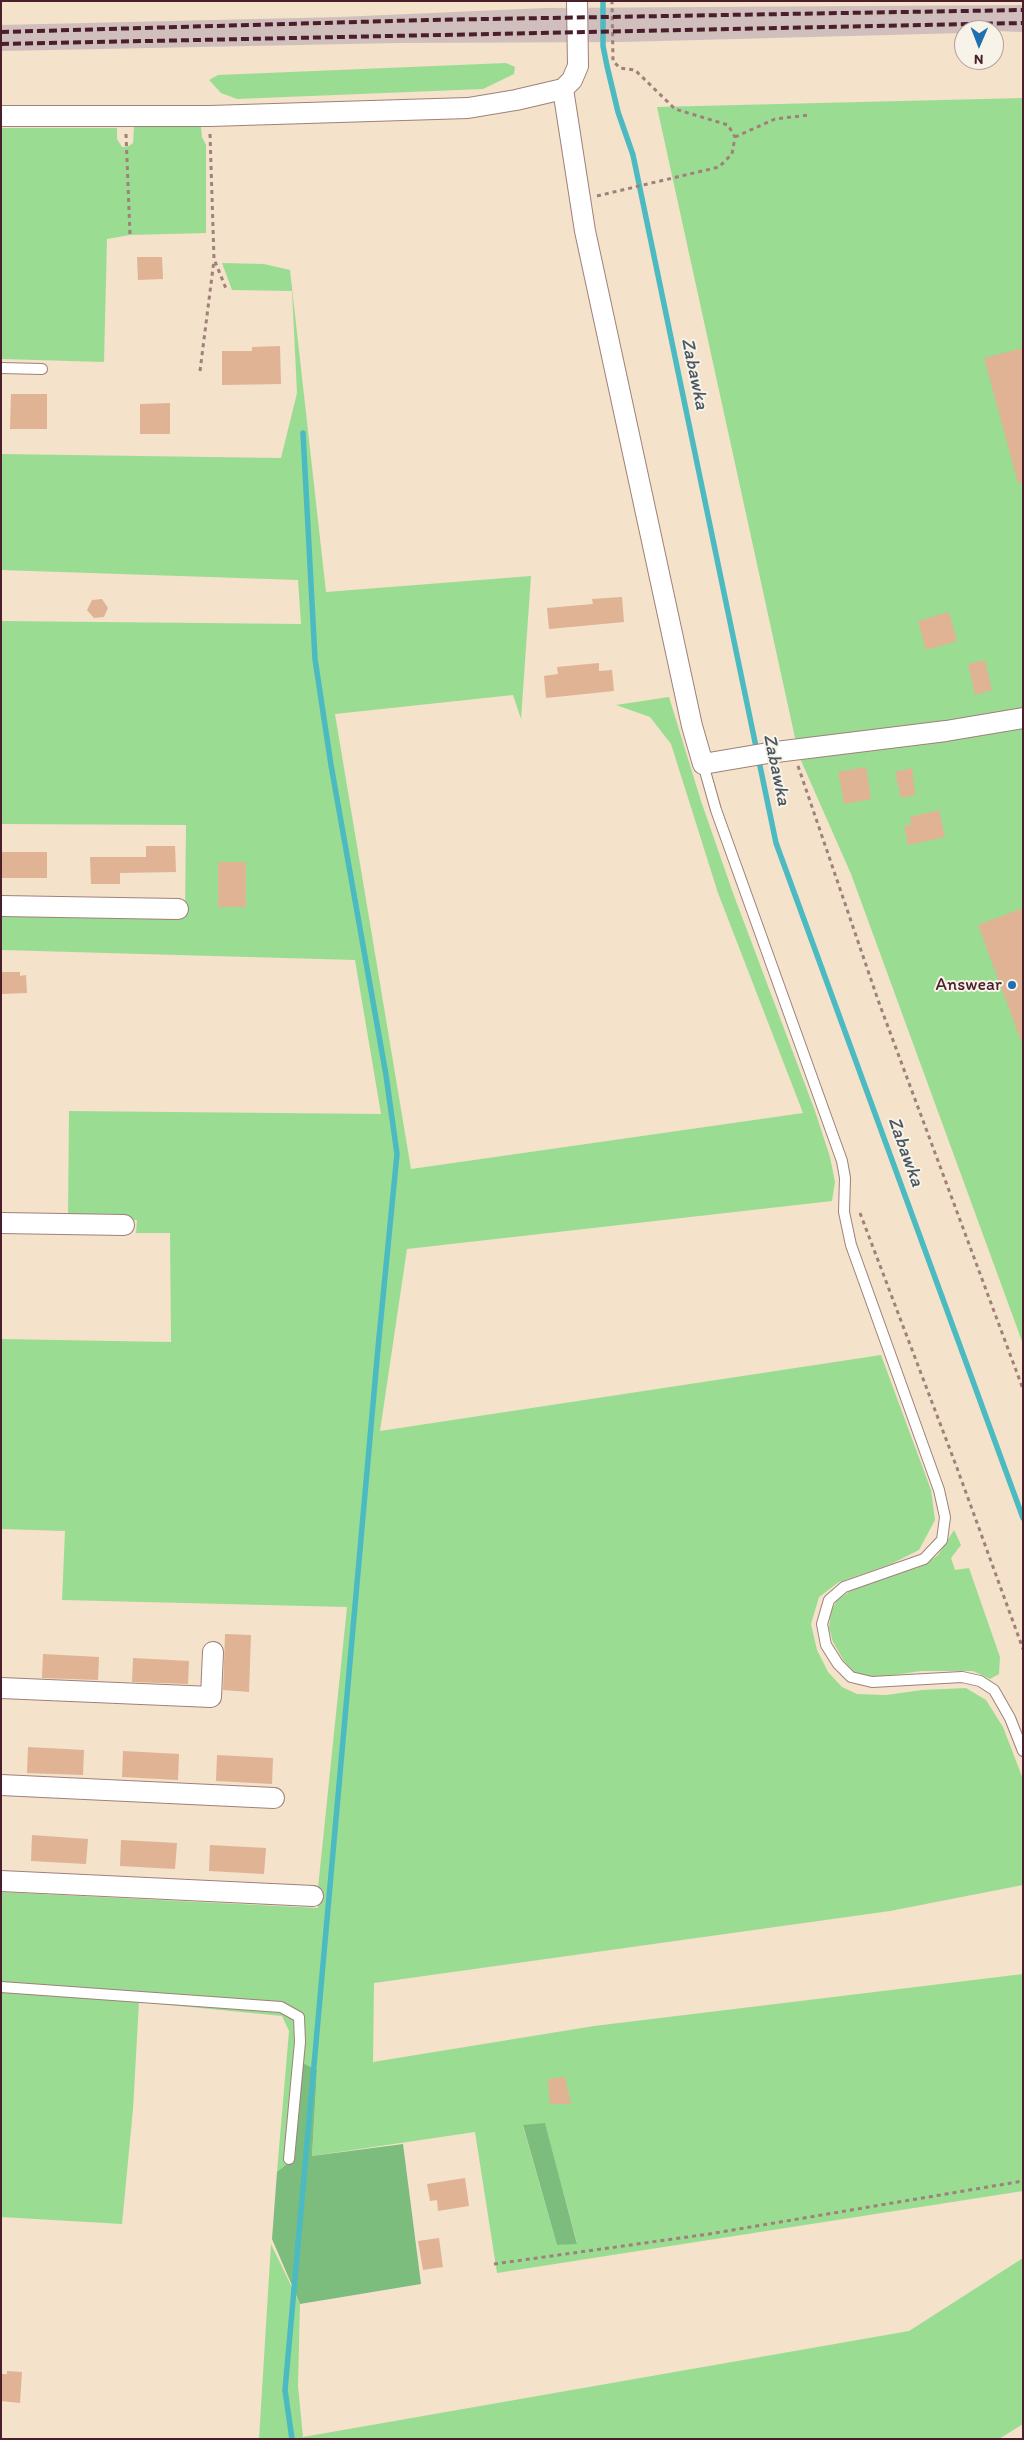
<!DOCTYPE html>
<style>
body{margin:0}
#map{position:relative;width:1024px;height:2440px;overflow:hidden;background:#f4e2ca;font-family:Itim,sans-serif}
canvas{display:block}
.frame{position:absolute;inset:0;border:2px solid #4a1f2b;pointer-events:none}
.north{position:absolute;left:954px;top:20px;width:50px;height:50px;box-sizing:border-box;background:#f7f3e8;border:1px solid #b29e9c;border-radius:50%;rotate:181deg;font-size:14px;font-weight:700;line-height:20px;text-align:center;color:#4a1f2b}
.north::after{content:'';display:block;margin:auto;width:18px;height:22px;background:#1f6fb2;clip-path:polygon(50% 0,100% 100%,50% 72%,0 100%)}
</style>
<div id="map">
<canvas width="1024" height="2440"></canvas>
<div class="frame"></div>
<div class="north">N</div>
</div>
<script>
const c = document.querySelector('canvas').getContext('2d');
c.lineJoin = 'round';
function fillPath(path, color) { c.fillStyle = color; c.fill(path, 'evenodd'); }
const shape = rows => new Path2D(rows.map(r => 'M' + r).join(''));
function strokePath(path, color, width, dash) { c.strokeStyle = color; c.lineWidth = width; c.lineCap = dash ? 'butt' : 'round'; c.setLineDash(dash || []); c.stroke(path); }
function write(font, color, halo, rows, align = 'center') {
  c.font = font + ' Itim,sans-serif'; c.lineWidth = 4; c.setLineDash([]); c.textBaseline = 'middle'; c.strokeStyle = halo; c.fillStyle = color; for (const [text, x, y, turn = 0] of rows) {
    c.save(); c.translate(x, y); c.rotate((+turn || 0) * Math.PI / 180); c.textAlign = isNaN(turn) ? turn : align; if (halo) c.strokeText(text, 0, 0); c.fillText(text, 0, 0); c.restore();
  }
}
const industrial = shape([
 [1023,5,1023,32,964,30,964,33,622,42,398,43,1,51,1,25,340,17,546,8]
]);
const green = shape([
 [506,63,515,67,514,74,483,89,237,99,221,93,209,80,218,75],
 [1023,98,1023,1344,851,874,799,756,657,107],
 [134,127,201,127,202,137,206,145,206,233,130,235,107,239,104,362,1,359,1,128,117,128,117,139,122,147,129,146,133,143],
 [222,263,264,264,290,270,326,592,531,576,521,719,513,695,335,714,411,1169,803,1113,718,893,671,744,650,717,616,705,669,697,701,801,733,893,815,1111,830,1157,835,1182,832,1201,407,1249,380,1431,881,1355,931,1490,935,1520,919,1550,891,1564,839,1582,819,1597,811,1624,817,1650,828,1672,842,1687,857,1694,886,1695,922,1690,966,1688,986,1700,1003,1727,1023,1779,1023,1885,890,1911,374,1983,373,2062,594,2026,1023,1974,1023,2191,497,2273,475,2132,312,2156,317,2070,301,2062,295,2157,277,2172,289,2031,282,2016,139,2002,133,2109,122,2224,1,2217,1,1892,318,1908,318,1888,347,1607,62,1600,65,1531,1,1529,1,1339,171,1342,170,1233,136,1233,137,1220,68,1219,69,1111,381,1114,355,960,1,950,1,911,185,912,186,825,1,824,1,621,301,624,298,580,1,570,1,454,281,458,297,393,292,291,232,290],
 [545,2124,577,2243,557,2245,523,2126],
 [954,1530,961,1545,951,1558,955,1570,969,1568,1000,1657,999,1674,990,1679,973,1671,921,1671,875,1678,855,1673,844,1661,833,1642,829,1628,831,1611,837,1600,852,1590,925,1565,938,1555],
 [271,2244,300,2304,298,2386,303,2437,909,2331,1023,2258,1023,2424,999,2439,259,2439]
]);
const forest = shape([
 [301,2062,317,2070,312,2156,403,2144,421,2284,300,2304,272,2239,277,2172,295,2157],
 [545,2123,577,2244,557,2245,523,2125]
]);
const stream = shape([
 [603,1,603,46,607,66,618,112,633,155,776,843,1023,1518],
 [292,2439,285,2390,378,1348,397,1154,386,1075,331,765,315,659,303,433]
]);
const building = shape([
 [137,257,162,257,163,279,138,280],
 [280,346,281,384,222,385,222,351,252,351,252,347],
 [1023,348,1023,483,1018,483,984,358],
 [11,394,47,394,47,429,10,429],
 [170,403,170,434,140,434,140,404],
 [622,597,624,622,549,629,547,608,593,604,592,599],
 [102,599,108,608,104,617,94,618,87,610,92,600],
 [949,612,957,641,926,650,918,621],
 [985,660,992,690,975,695,968,664],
 [599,663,599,671,612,670,614,691,546,698,544,676,558,674,557,667],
 [866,767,871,799,844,804,838,772],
 [912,768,915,795,901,798,895,772],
 [939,810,945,837,908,845,904,826,911,825,910,817],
 [146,846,175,846,176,872,120,873,120,884,91,884,90,857,146,857],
 [1,852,47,852,47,878,1,878],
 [218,862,246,862,246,907,218,907],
 [1023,908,1023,1041,1021,1041,978,925],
 [1,972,20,972,20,976,26,975,27,993,1,994],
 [225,1634,251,1635,249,1692,223,1690],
 [43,1654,99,1657,98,1680,42,1678],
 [133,1658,189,1661,188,1684,132,1682],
 [28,1747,84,1750,83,1775,27,1773],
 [123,1751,179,1754,178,1780,122,1777],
 [217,1755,273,1758,272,1784,216,1781],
 [32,1835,88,1839,86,1864,31,1861],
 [121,1840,177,1843,175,1869,120,1866],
 [210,1845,266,1848,264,1874,209,1871],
 [565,2077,571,2104,550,2104,548,2079],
 [465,2178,469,2206,438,2211,437,2200,430,2201,427,2184],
 [439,2238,443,2267,423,2270,418,2241],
 [7,2371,22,2372,20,2403,1,2401,1,2374,7,2374]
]);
const path = shape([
 [126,134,130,235],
 [210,134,214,259,227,291],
 [735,137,775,119,809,115],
 [597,196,719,167,732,154,735,137,728,125,675,109,635,70,620,68,613,61,612,1],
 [200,371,214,260],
 [798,766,878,1000,1023,1389],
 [860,1213,957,1468,1023,1649],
 [494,2264,709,2234,1023,2181]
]);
const lane = shape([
 [1,368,42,369],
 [703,764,716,810,842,1161,845,1178,844,1212,851,1245,939,1490,945,1517,942,1540,924,1559,844,1587,829,1600,822,1624,826,1645,838,1664,851,1677,872,1682,962,1677,980,1681,994,1690,1010,1718,1023,1751],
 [1,1987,281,2007,299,2017,300,2042,289,2159]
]);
const street = shape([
 [563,89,585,231,692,726,703,764,768,753,946,731,1023,718],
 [1,116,210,116,468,108,516,100,563,89,572,80,578,66,577,1],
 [1,906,178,909],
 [1,1223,124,1225],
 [1,1688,211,1697,213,1652],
 [1,1785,274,1798],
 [1,1881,313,1896]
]);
const rail = shape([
 [1,32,427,20,1023,10],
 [1,44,1023,23]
]);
const markers = [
 [1012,985,5,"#1f6fb2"]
];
const poiNames = [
 ["Answear",1002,985]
];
const waterNames = [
 ["Zabawka",694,374,78],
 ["Zabawka",776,770,78],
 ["Zabawka",905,1152,70]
];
fillPath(industrial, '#d1bfbd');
fillPath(green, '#9bdc93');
fillPath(forest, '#7cbc7d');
strokePath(stream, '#4cbbc1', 5.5);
fillPath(building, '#dfb394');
strokePath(lane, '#9f807a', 12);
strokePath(street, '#9f807a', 22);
strokePath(path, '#9f807a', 3, [4, 4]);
strokePath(lane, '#fff', 10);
strokePath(street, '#fff', 20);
strokePath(rail, '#4a1f2b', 4, [8, 4]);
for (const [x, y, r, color] of markers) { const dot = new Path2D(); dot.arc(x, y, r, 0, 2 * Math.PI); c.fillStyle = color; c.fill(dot); strokePath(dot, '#f7f3e8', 2); }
write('18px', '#4a1f2b', '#f7f3e8', poiNames, 'right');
write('italic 19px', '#4b5660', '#f7f3e8', waterNames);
</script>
